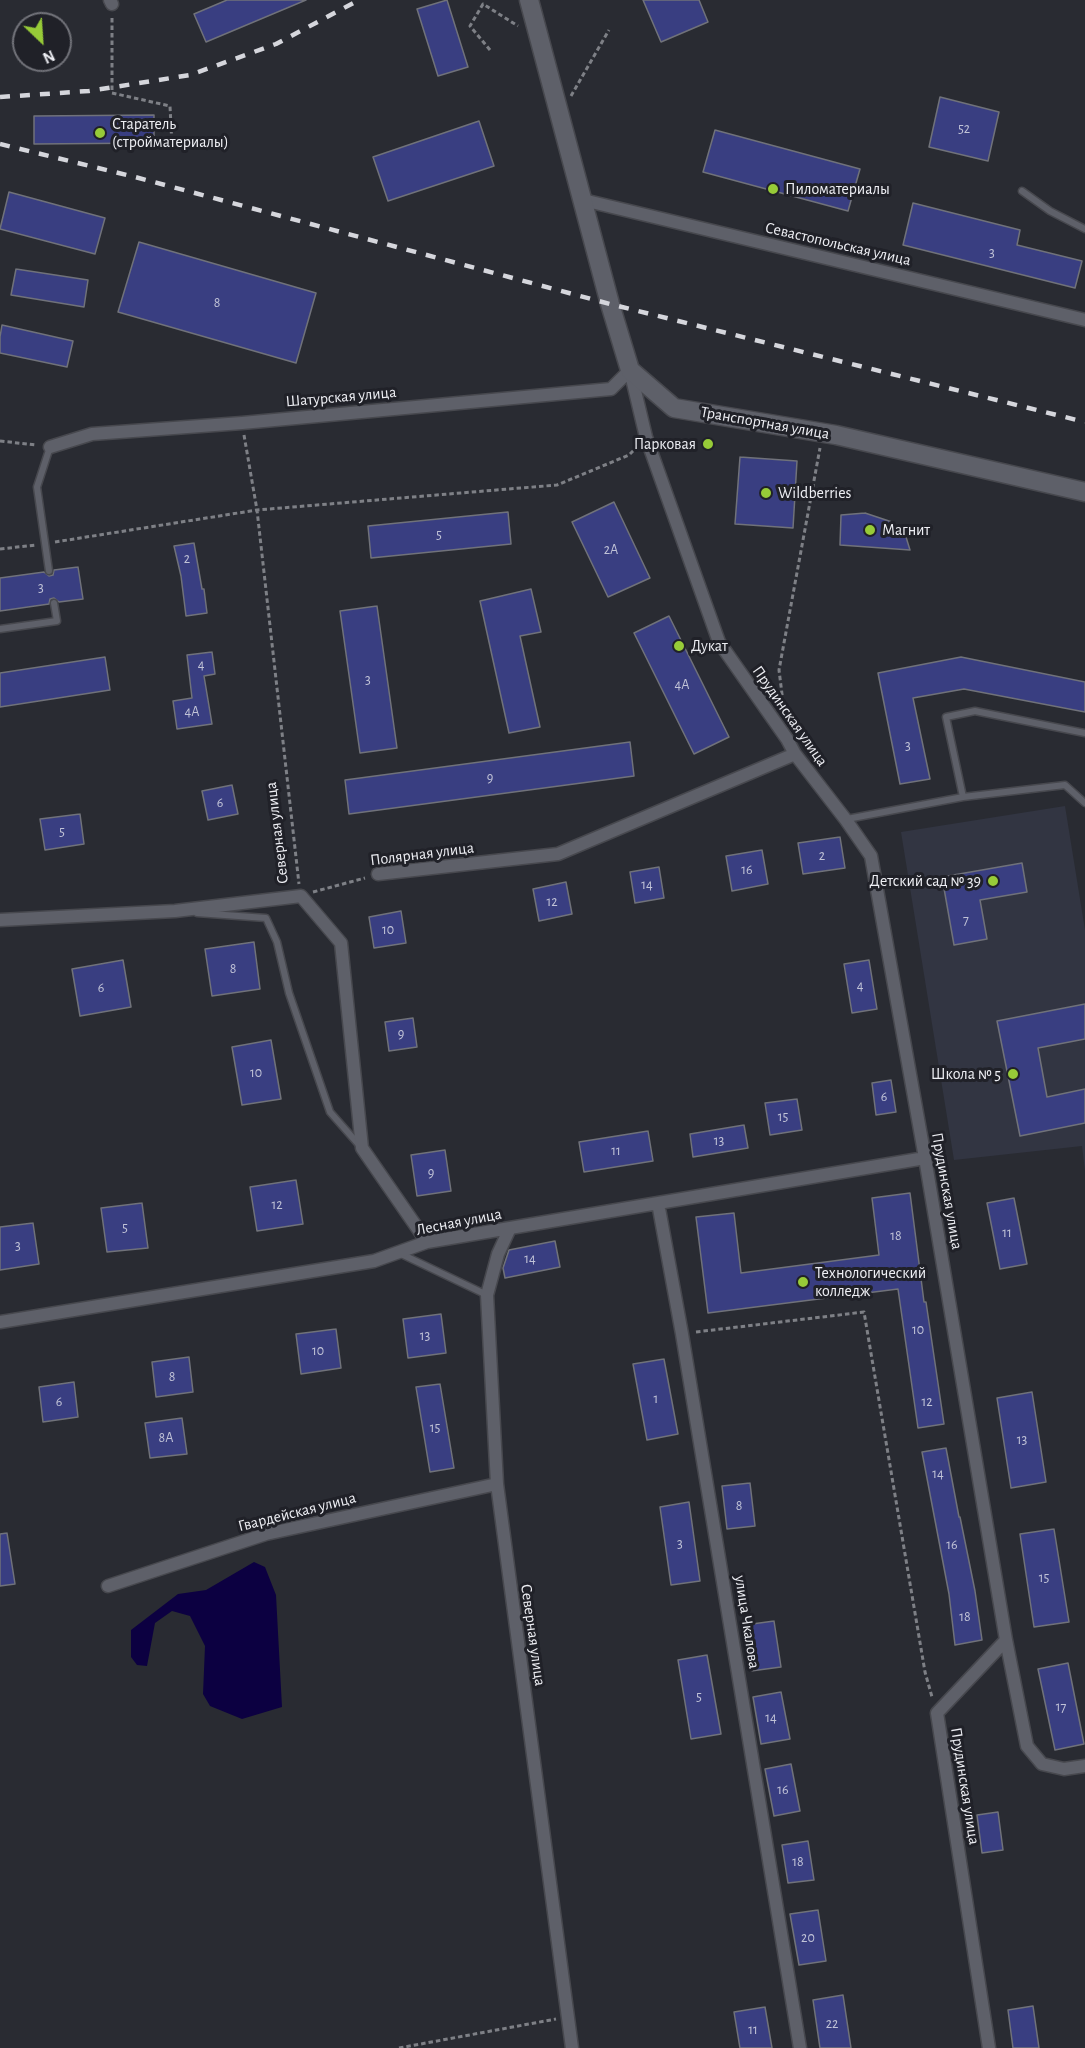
<!DOCTYPE html>
<meta charset="utf-8">
<style>
body{margin:0}
#map{position:relative;width:1085px;height:2048px;overflow:hidden;background:#292b32;font-family:"Alegreya Sans",sans-serif}
canvas{display:block}
.north{position:absolute;left:12px;top:12px;width:60px;height:60px;box-sizing:border-box;background:#202128;border:2px solid #72737a;border-radius:50%;rotate:155deg;font-size:16px;font-weight:700;line-height:24px;text-align:center;color:#eeeff4}
.north::after{content:'';display:block;margin:auto;width:21px;height:27px;background:#97cb38;clip-path:polygon(50% 0,100% 100%,50% 72%,0 100%)}
</style>
<div id="map">
<canvas width="1085" height="2048"></canvas>
<div class="north">N</div>
</div>
<script>
const c = document.querySelector('canvas').getContext('2d');
c.lineJoin = 'round';
function fillPath(path, color) { c.fillStyle = color; c.fill(path, 'evenodd'); }
const shape = rows => new Path2D(rows.map(r => 'M' + r).join(''));
function strokePath(path, color, width, dash) { c.strokeStyle = color; c.lineWidth = width; c.lineCap = dash ? 'butt' : 'round'; c.setLineDash(dash || []); c.stroke(path); }
function write(font, color, halo, rows, align = 'center') {
  c.font = font + ' "Alegreya Sans",sans-serif'; c.lineWidth = 6; c.setLineDash([]); c.textBaseline = 'middle'; c.strokeStyle = halo; c.fillStyle = color; for (const [text, x, y, turn = 0] of rows) {
    c.save(); c.translate(x, y); c.rotate((+turn || 0) * Math.PI / 180); c.textAlign = isNaN(turn) ? turn : align; if (halo) c.strokeText(text, 0, 0); c.fillText(text, 0, 0); c.restore();
  }
}
const built = shape([
 [1065,806,1085,930,1085,1171,1082,1146,954,1160,901,832]
]);
const water = shape([
 [254,1562,265,1567,276,1595,282,1707,242,1719,210,1706,203,1694,205,1646,190,1616,172,1611,155,1623,147,1666,137,1665,131,1657,131,1630,178,1594,206,1590]
]);
const building = shape([
 [227,0,306,0,206,42,194,14,227,0],
 [447,0,468,67,438,76,417,9,447,0],
 [643,0,699,0,708,22,661,42,643,0],
 [940,97,999,112,988,161,929,147,940,97],
 [154,115,154,143,34,144,34,116,154,115],
 [479,121,494,166,388,201,373,157,479,121],
 [715,130,860,169,848,211,703,172,715,130],
 [9,192,105,218,95,254,0,229,9,192],
 [913,203,1020,230,1017,245,1082,261,1075,288,903,245,913,203],
 [139,242,316,293,296,363,118,312,139,242],
 [16,269,88,280,84,307,11,295,16,269],
 [2,325,73,341,67,367,0,353,0,337,2,325],
 [740,457,797,461,793,528,735,524,740,457],
 [614,502,650,578,608,597,572,522,614,502],
 [508,512,511,544,371,558,368,526,508,512],
 [865,513,892,522,906,537,910,550,840,545,841,515,865,513],
 [194,543,202,589,204,589,207,613,186,616,181,576,174,546,194,543],
 [78,567,83,599,59,602,54,598,50,599,49,604,0,611,0,578,44,572,49,576,53,575,54,570,78,567],
 [531,589,541,632,520,636,540,727,509,733,480,601,531,589],
 [377,606,397,748,360,753,340,611,377,606],
 [669,616,729,737,694,754,634,633,669,616],
 [212,652,215,674,204,676,212,724,177,729,173,701,192,698,187,655,212,652],
 [105,657,110,690,0,707,0,673,105,657],
 [961,657,1085,682,1085,712,964,689,913,698,930,779,900,784,878,673,961,657],
 [630,742,634,776,349,814,345,780,630,742],
 [232,785,238,814,208,820,202,791,232,785],
 [80,814,84,844,45,850,40,819,80,814],
 [840,837,845,868,803,874,798,843,840,837],
 [762,850,768,884,732,891,726,856,762,850],
 [1022,863,1027,892,980,900,987,939,954,945,942,877,1022,863],
 [659,867,664,898,635,903,630,872,659,867],
 [566,882,572,914,539,921,533,889,566,882],
 [401,911,406,943,374,948,369,917,401,911],
 [254,942,260,989,212,996,205,949,254,942],
 [123,960,131,1007,80,1016,72,969,123,960],
 [869,960,877,1009,852,1013,844,964,869,960],
 [1085,1004,1085,1039,1038,1048,1047,1097,1085,1089,1085,1123,1020,1136,997,1021,1085,1004],
 [413,1018,417,1047,389,1051,385,1022,413,1018],
 [271,1040,281,1099,242,1105,232,1047,271,1040],
 [891,1080,896,1112,876,1115,872,1083,891,1080],
 [797,1099,802,1130,770,1135,765,1103,797,1099],
 [744,1125,748,1148,693,1157,690,1134,744,1125],
 [648,1131,653,1161,584,1172,579,1142,648,1131],
 [445,1150,451,1191,417,1196,411,1155,445,1150],
 [296,1180,303,1224,257,1231,250,1187,296,1180],
 [910,1193,924,1302,926,1302,944,1424,918,1428,898,1289,708,1313,696,1217,734,1213,741,1273,879,1255,872,1198,910,1193],
 [1014,1198,1027,1264,1000,1269,987,1203,1014,1198],
 [142,1203,148,1248,107,1252,101,1208,142,1203],
 [33,1223,39,1264,0,1270,0,1227,33,1223],
 [555,1241,560,1267,505,1278,503,1268,509,1250,555,1241],
 [441,1314,446,1353,408,1358,403,1319,441,1314],
 [336,1329,341,1368,301,1374,296,1334,336,1329],
 [189,1357,193,1392,156,1397,152,1362,189,1357],
 [664,1359,678,1434,647,1440,633,1364,664,1359],
 [74,1382,78,1417,43,1422,39,1387,74,1382],
 [440,1384,454,1468,430,1472,416,1387,440,1384],
 [1032,1392,1046,1482,1011,1488,997,1398,1032,1392],
 [182,1418,187,1454,150,1458,145,1423,182,1418],
 [946,1448,959,1517,960,1517,975,1591,982,1640,955,1645,949,1594,922,1452,946,1448],
 [750,1483,755,1526,727,1529,722,1486,750,1483],
 [689,1502,700,1581,671,1585,660,1507,689,1502],
 [1054,1529,1069,1622,1034,1627,1020,1534,1054,1529],
 [7,1533,15,1584,0,1586,0,1534,7,1533],
 [774,1621,781,1667,751,1671,745,1625,774,1621],
 [707,1655,721,1734,691,1739,678,1660,707,1655],
 [1068,1663,1084,1744,1055,1750,1038,1669,1068,1663],
 [781,1692,790,1739,761,1744,753,1697,781,1692],
 [791,1764,800,1811,774,1816,765,1769,791,1764],
 [998,1812,1003,1850,982,1853,977,1815,998,1812],
 [808,1841,814,1880,788,1883,782,1845,808,1841],
 [818,1910,826,1961,799,1965,790,1914,818,1910],
 [843,1995,851,2048,820,2048,813,2000,843,1995],
 [1033,2006,1039,2048,1013,2048,1008,2010,1033,2006],
 [765,2007,772,2048,740,2048,734,2012,765,2007]
]);
const path = shape([
 [112,18,112,93,170,106,172,146],
 [490,50,470,26,483,4,518,26],
 [571,96,609,30],
 [244,435,257,510,299,884],
 [0,441,36,445],
 [55,542,257,510,557,485,629,455,636,448],
 [0,549,36,545],
 [784,710,779,670,820,448],
 [313,892,365,878],
 [696,1332,864,1312,925,1672,932,1697],
 [399,2048,556,2019]
]);
const lane = shape([
 [1022,191,1050,211,1085,229],
 [49,571,37,487,50,447],
 [0,629,57,621,54,603],
 [963,797,946,717,975,711,1085,733],
 [847,819,963,797,1065,785,1085,803],
 [197,913,266,918,277,942,289,993,330,1112,360,1146],
 [399,1253,487,1295]
]);
const street = shape([
 [110,0,112,4],
 [583,200,1085,320],
 [630,370,646,437,719,642,787,739,795,754,846,820,871,856,925,1158,1006,1640,937,1713,989,2048],
 [50,447,92,434,242,423,611,389,630,370],
 [378,874,558,854,795,754],
 [0,920,175,911,301,896,341,943,362,1148,427,1242],
 [658,1203,682,1334,800,2048],
 [510,1228,498,1254,487,1295,497,1484,572,2048],
 [0,1322,374,1261,427,1242,925,1158],
 [108,1586,266,1534,497,1484],
 [1006,1640,1027,1746,1042,1764,1064,1769,1085,1766]
]);
const secondary = shape([
 [529,0,610,304,630,370,674,408,836,435,1085,492]
]);
const rail = shape([
 [0,97,89,91,190,75,276,44,359,0],
 [0,144,135,177,610,304,1085,422]
]);
const markers = [
 [100,133,6,"#97cb38"],
 [773,189,6,"#97cb38"],
 [708,444,6,"#97cb38"],
 [766,493,6,"#97cb38"],
 [870,530,6,"#97cb38"],
 [679,646,6,"#97cb38"],
 [993,881,6,"#97cb38"],
 [1013,1074,6,"#97cb38"],
 [803,1282,6,"#97cb38"]
];
const numberNames = [
 ["52",964,129],
 ["3",992,253],
 ["8",217,303],
 ["5",439,535],
 ["2А",611,550],
 ["2",187,559],
 ["3",41,588],
 ["4",201,665],
 ["3",368,680],
 ["4А",682,685],
 ["4А",192,712],
 ["3",908,746],
 ["9",490,778],
 ["6",220,803],
 ["5",62,832],
 ["2",822,856],
 ["16",747,870],
 ["14",647,885],
 ["12",552,902],
 ["7",966,920],
 ["10",388,930],
 ["8",233,969],
 ["4",860,986],
 ["6",101,988],
 ["9",401,1034],
 ["10",256,1073],
 ["6",884,1097],
 ["15",783,1117],
 ["13",719,1141],
 ["11",616,1151],
 ["9",431,1173],
 ["12",277,1205],
 ["5",125,1228],
 ["11",1007,1233],
 ["18",896,1236],
 ["3",18,1246],
 ["14",530,1259],
 ["10",918,1330],
 ["13",425,1336],
 ["10",318,1351],
 ["8",172,1377],
 ["1",656,1399],
 ["6",59,1402],
 ["12",927,1402],
 ["15",435,1428],
 ["8А",166,1438],
 ["13",1022,1440],
 ["14",938,1474],
 ["8",739,1506],
 ["3",680,1544],
 ["16",952,1545],
 ["15",1044,1578],
 ["18",965,1617],
 ["5",699,1697],
 ["17",1061,1707],
 ["14",771,1718],
 ["16",783,1790],
 ["18",798,1862],
 ["20",808,1938],
 ["22",832,2024],
 ["11",753,2030]
];
const poiNames = [
 ["Старатель",112,124],
 ["(стройматериалы)",112,142],
 ["Пиломатериалы",785,189],
 ["Парковая",696,444,"right"],
 ["Wildberries",778,493],
 ["Магнит",882,530],
 ["Дукат",691,646],
 ["Детский сад № 39",981,881,"right"],
 ["Школа № 5",1001,1074,"right"],
 ["Технологический",815,1273],
 ["колледж",815,1291]
];
const streetNames = [
 ["Севастопольская улица",838,244,13],
 ["Шатурская улица",341,397,-5],
 ["Транспортная улица",765,423,10],
 ["Прудинская улица",790,716,55],
 ["Северная улица",277,833,-97],
 ["Полярная улица",422,854,-7],
 ["Прудинская улица",947,1191,80],
 ["Лесная улица",459,1222,-11],
 ["Гвардейская улица",297,1512,-14],
 ["улица Чкалова",747,1622,81],
 ["Северная улица",533,1635,82],
 ["Прудинская улица",965,1786,81]
];
fillPath(built, '#323542');
fillPath(water, '#0c0041');
fillPath(building, '#393e81');
strokePath(building, '#70727a', 1.5);
strokePath(lane, '#47484e', 9);
strokePath(street, '#47484e', 15);
strokePath(secondary, '#47484e', 21);
strokePath(path, '#7e8086', 3, [4.5, 3]);
strokePath(lane, '#5e6069', 6);
strokePath(street, '#5e6069', 12);
strokePath(secondary, '#5e6069', 18);
strokePath(rail, '#d5d6dc', 4.5, [10, 10]);
for (const [x, y, r, color] of markers) { const dot = new Path2D(); dot.arc(x, y, r, 0, 2 * Math.PI); c.fillStyle = color; c.fill(dot); strokePath(dot, '#202128', 2); }
write('14px', '#c1c3d7', null, numberNames);
write('16px', '#eeeff4', '#202128', poiNames, 'left');
write('16px', '#eeeff4', '#202128', streetNames);
</script>
